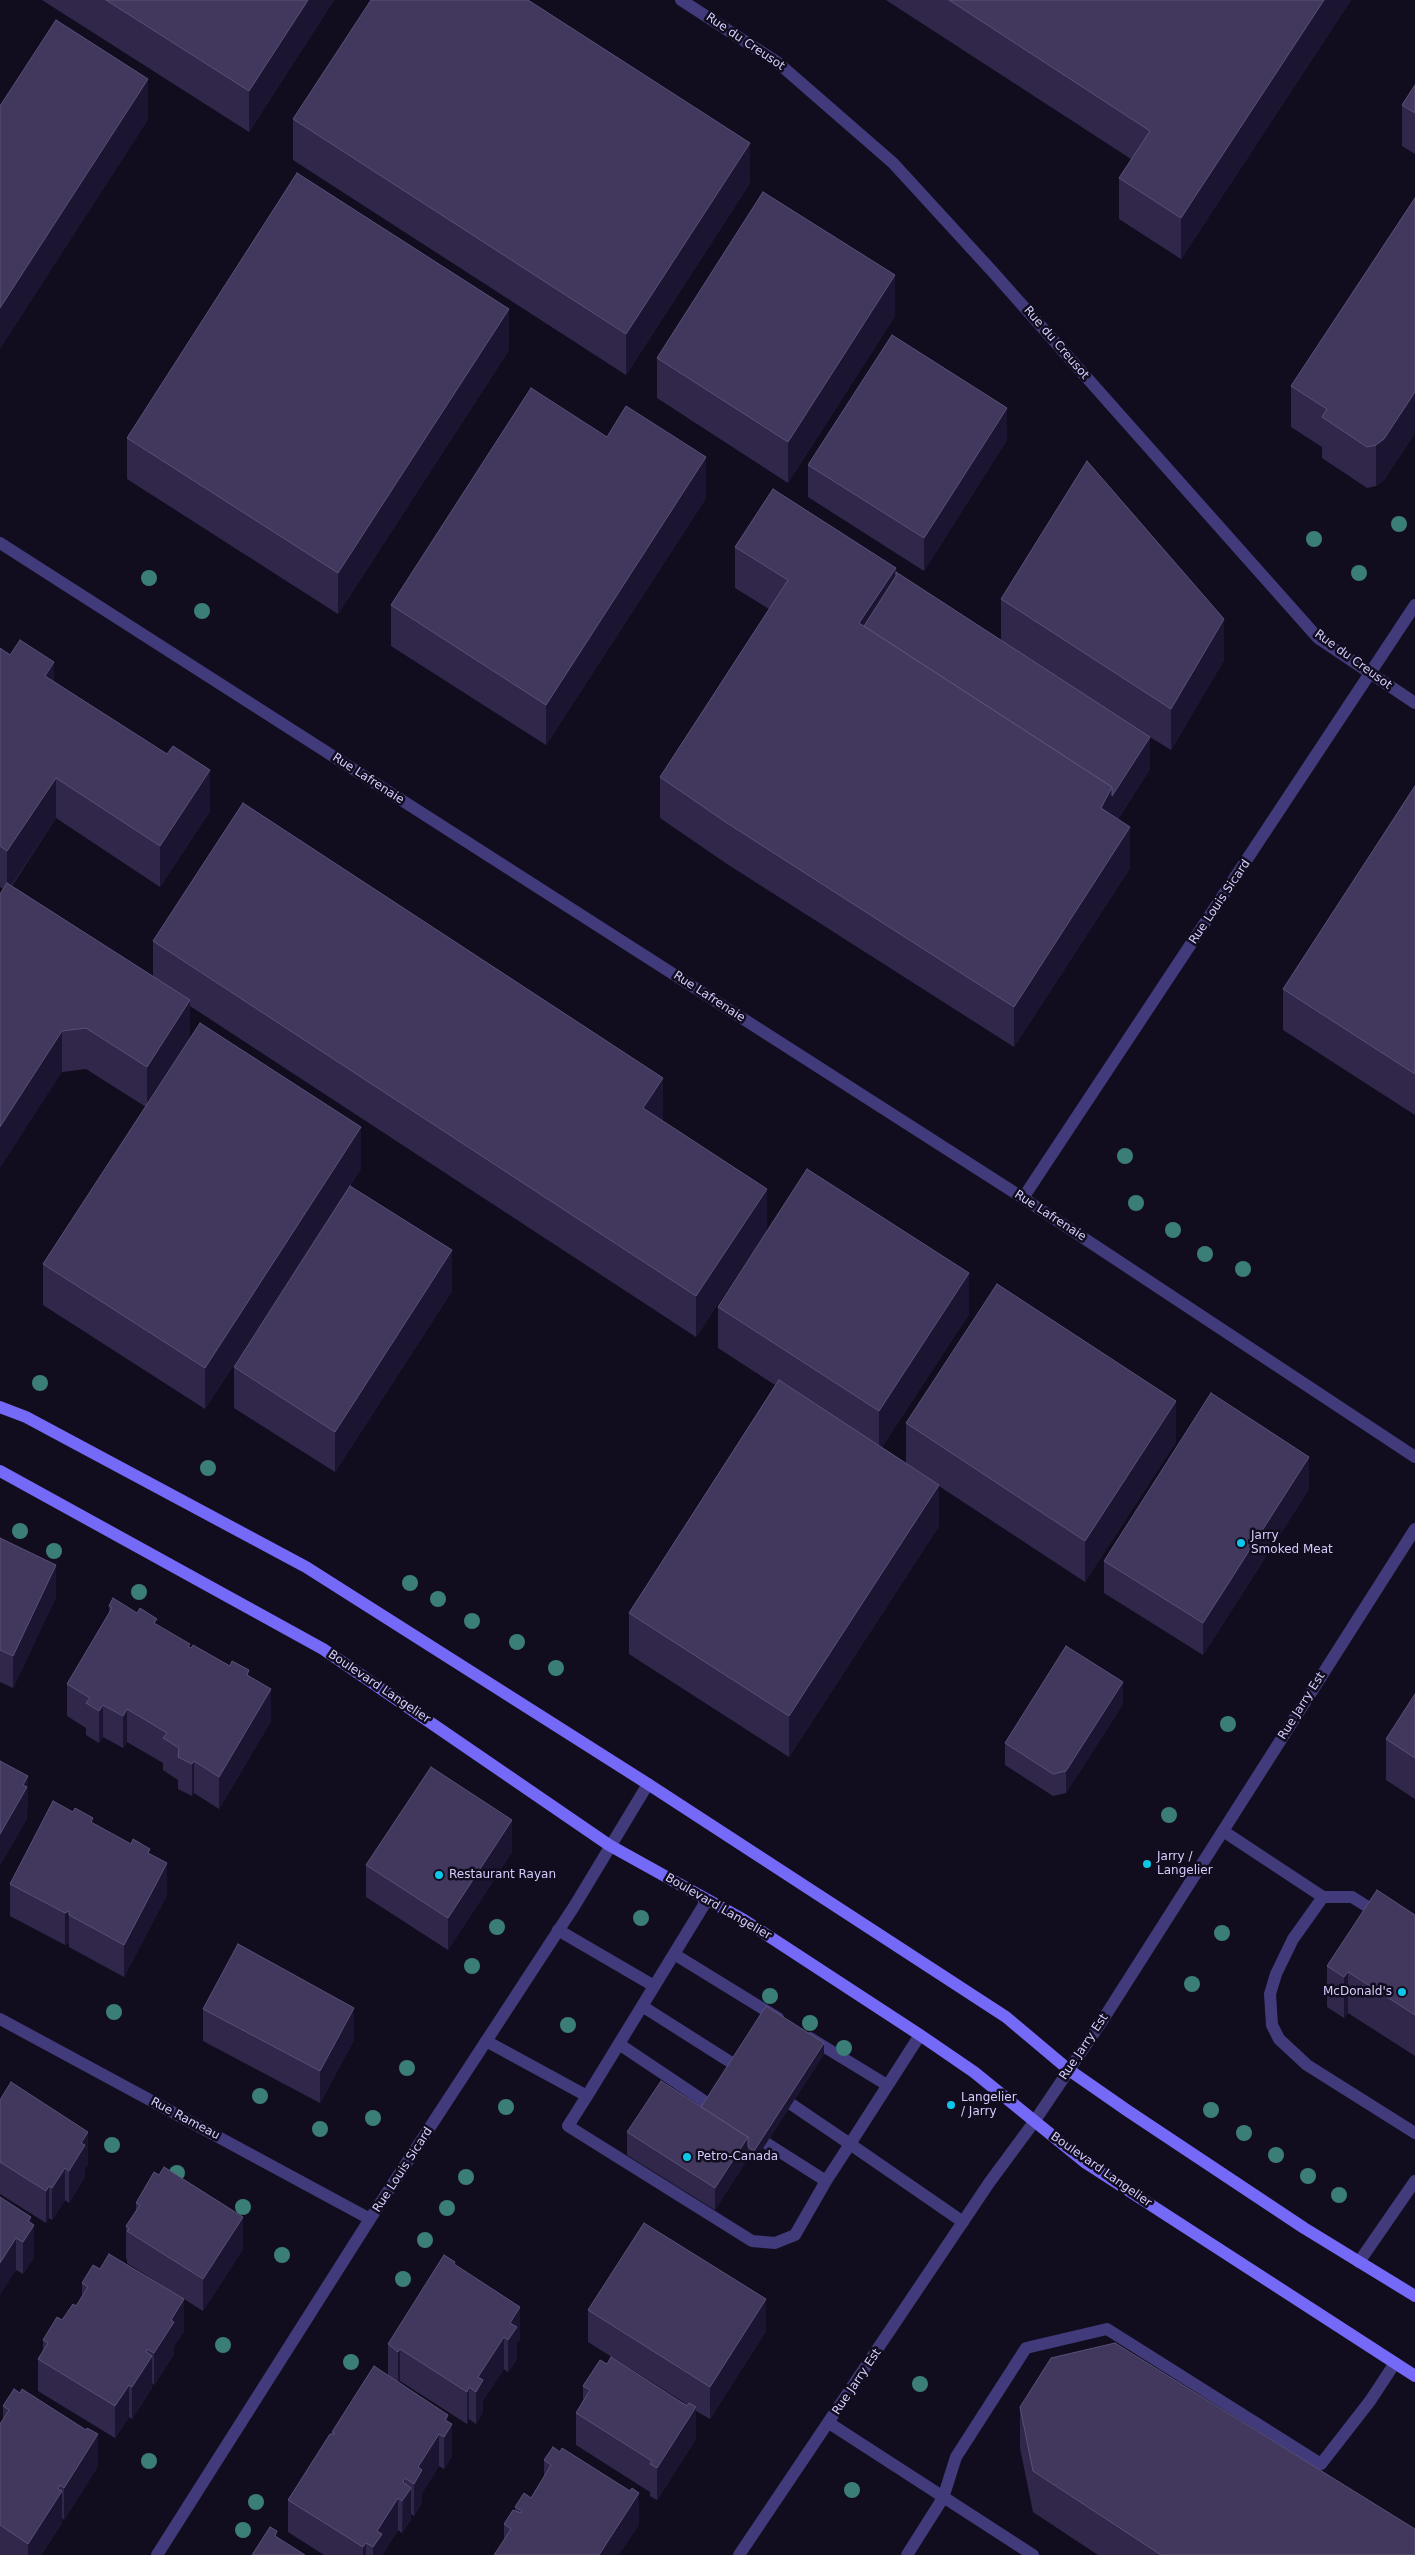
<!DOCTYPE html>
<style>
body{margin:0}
canvas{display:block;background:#110d1e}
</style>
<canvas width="1415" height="2555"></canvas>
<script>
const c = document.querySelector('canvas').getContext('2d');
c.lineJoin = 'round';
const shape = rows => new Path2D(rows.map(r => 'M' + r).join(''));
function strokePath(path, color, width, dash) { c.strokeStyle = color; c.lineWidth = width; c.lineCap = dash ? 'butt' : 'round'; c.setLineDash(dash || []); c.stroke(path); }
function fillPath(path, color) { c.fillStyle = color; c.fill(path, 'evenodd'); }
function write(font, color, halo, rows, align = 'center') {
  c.font = font + ' "DejaVu Sans",sans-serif'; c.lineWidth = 5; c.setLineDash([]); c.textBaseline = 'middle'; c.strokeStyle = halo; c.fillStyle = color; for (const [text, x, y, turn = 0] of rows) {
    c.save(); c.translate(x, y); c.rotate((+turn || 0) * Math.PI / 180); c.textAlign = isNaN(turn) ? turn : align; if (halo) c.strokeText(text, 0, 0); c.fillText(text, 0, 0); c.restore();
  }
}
const service = shape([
 [1223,1831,1323,1897,1352,1897,1379,1914],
 [1323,1897,1293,1939,1276,1974,1270,1994,1272,2025,1279,2039,1307,2065,1415,2133],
 [558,1930,654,1986],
 [674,1954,778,2018],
 [642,2006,735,2065],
 [920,2035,850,2144,963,2222],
 [810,2038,887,2085],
 [486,2041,587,2096,707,1900],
 [619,2044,710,2105],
 [587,2096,568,2126,752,2241,775,2243,795,2235,826,2181,850,2144,791,2104],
 [766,2143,826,2181],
 [1359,2262,1415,2181],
 [829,2423,1033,2555],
 [907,2555,943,2498,956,2457,1026,2348,1107,2329,1321,2464,1370,2401,1395,2363]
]);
const minor = shape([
 [681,0,777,62,893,163,992,271,1318,638,1415,703],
 [0,543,1023,1198,1415,1457],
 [1023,1198,1415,605],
 [0,2019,370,2219],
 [157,2555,370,2219,575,1905,648,1784]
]);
const tertiary = shape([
 [739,2555,989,2183,1034,2122,1102,2021,1415,1529]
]);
const secondary = shape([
 [0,1407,26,1417,306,1567,648,1784,1006,2017,1069,2070,1128,2111,1304,2228,1415,2296],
 [0,1471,323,1649,609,1845,744,1920,920,2035,974,2072,1086,2163,1415,2376]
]);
const trees = [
 [1399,524],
 [1314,539],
 [1359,573],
 [149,578],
 [202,611],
 [1125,1156],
 [1136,1203],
 [1173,1230],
 [1205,1254],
 [1243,1269],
 [40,1383],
 [208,1468],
 [20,1531],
 [54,1551],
 [410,1583],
 [139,1592],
 [438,1599],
 [472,1621],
 [517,1642],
 [556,1668],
 [1228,1724],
 [1169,1815],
 [641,1918],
 [497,1927],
 [1222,1933],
 [472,1966],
 [1192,1984],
 [770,1996],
 [114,2012],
 [810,2023],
 [568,2025],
 [844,2048],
 [407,2068],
 [260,2096],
 [506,2107],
 [1211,2110],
 [373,2118],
 [320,2129],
 [1244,2133],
 [112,2145],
 [1276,2155],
 [177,2173],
 [1308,2176],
 [466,2177],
 [1339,2195],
 [243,2207],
 [447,2208],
 [425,2240],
 [282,2255],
 [403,2279],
 [223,2345],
 [351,2362],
 [920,2384],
 [149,2461],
 [852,2490],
 [256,2502],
 [243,2530]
];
const wall = shape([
 [42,0,334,0,249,132],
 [886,0,1351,0,1181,259,1119,219,1119,178,1131,159],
 [1415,85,1415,154,1402,146,1402,105],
 [293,119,750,183,626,375,293,160],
 [1415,198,1415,433,1384,480,1376,486,1367,488,1322,458,1322,447,1291,427,1291,386],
 [895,316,788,483,657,398,657,358],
 [509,350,338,614,127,479,127,438],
 [1007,440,924,571,808,497,808,465],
 [706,498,546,745,391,646,391,605],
 [735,547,896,576,1001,640,1001,599,1224,660,1171,750,1150,737,1150,769,1118,819,1130,868,1014,1047,727,864,660,818,660,777,769,609,735,588],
 [0,648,54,681,210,811,160,887,56,818,12,886,153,977,153,941,663,1118,662,1121,767,1230,696,1337,190,1006,190,1039,361,1168,350,1186,452,1291,335,1472,234,1408,234,1367,343,1197,205,1409,43,1305,43,1264,146,1107,86,1069,62,1072,3,889,0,887],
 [1415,786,1415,1115,1283,1030,1283,989],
 [718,1307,969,1314,882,1447,906,1463,906,1423,1176,1442,1085,1582,939,1486,939,1526,789,1757,629,1654,629,1613,775,1385,718,1348],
 [1309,1489,1203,1655,1104,1593,1104,1561],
 [0,1538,56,1597,13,1688,0,1682],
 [109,1606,157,1625,190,1648,249,1676,271,1721,219,1809,194,1793,192,1796,178,1789,178,1780,163,1770,163,1763,127,1742,123,1748,103,1737,99,1743,86,1735,86,1728,67,1716,67,1684,109,1613],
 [1415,1694,1415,1799,1386,1780,1386,1739],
 [1123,1704,1066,1793,1053,1796,1005,1765,1005,1743],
 [93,1823,150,1855,167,1895,124,1977,69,1947,69,1943,65,1945,10,1916,10,1884],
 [512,1852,448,1950,366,1897,366,1865],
 [1415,1915,1415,2056,1348,2013,1344,2018,1327,2007,1327,1966],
 [203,2009,354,2040,320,2103,203,2041],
 [824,2054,754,2162,748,2158,715,2210,627,2155,627,2132,701,2107],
 [0,2100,88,2164,85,2168,85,2177,69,2203,65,2200,52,2220,49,2218,46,2223,0,2194],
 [0,2197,31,2223,34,2257,23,2274,16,2270],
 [136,2203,243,2249,203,2311,184,2299,184,2331,174,2346,174,2354,154,2385,152,2383,152,2388,132,2419,129,2417,115,2438,38,2391,38,2359,43,2351,43,2340,76,2306,82,2296,82,2283,100,2269,169,2290,127,2263,127,2260,126,2258,126,2226,136,2211],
 [455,2265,520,2339,517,2343,517,2359,508,2372,504,2369,483,2400,483,2412,476,2424,469,2419,467,2424,400,2381,399,2383,448,2421,452,2456,444,2469,439,2466,422,2493,422,2502,414,2516,411,2514,411,2520,402,2533,398,2530,382,2555,324,2555,288,2532,288,2500,332,2434,332,2432,388,2375,388,2344],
 [588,2310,766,2331,710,2419,696,2411,696,2439,657,2500,650,2496,650,2492,576,2445,576,2413,583,2400,583,2386,607,2364,688,2405,588,2342],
 [3,2406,98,2466,64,2520,62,2518,62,2523,41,2555,0,2555,0,2424,3,2419],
 [1020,2407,1415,2555,1098,2555,1033,2512,1020,2448],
 [544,2460,639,2525,504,2539,504,2524,515,2511,515,2507,531,2498,544,2476]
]);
const shadedWall = shape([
 [308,0,334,0,249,132,249,91],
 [1324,0,1351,0,1181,259,1181,218],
 [148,79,148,120,0,349,0,308],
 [750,143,750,183,626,375,626,334],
 [895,275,895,316,788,483,788,442],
 [509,309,509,350,338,614,338,573],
 [1415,392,1415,433,1384,480,1376,486,1376,445],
 [1007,408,1007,440,924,571,924,538],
 [706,457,706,498,546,745,546,705],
 [896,568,896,608,874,642,859,623],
 [1224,619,1224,660,1171,750,1171,709],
 [54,662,54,703,45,676],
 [1150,737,1150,769,1112,828,1101,808,1112,787],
 [210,770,210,811,160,887,160,846],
 [56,778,56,818,7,892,7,851],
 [1130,827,1130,868,1014,1047,1014,1007],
 [190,1000,190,1041,147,1108,147,1067],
 [62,1031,62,1072,0,1168,0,1127],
 [663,1078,663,1118,643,1149,643,1108],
 [361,1127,361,1168,205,1409,205,1368],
 [767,1189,767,1230,696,1337,696,1296],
 [452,1250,452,1291,335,1472,335,1432],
 [969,1273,969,1314,879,1452,879,1411],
 [1176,1401,1176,1442,1085,1582,1085,1541],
 [1309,1457,1309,1489,1203,1655,1203,1623],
 [939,1485,939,1526,789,1757,789,1716],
 [56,1565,56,1597,13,1688,13,1656],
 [1123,1682,1123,1704,1066,1793,1066,1771],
 [271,1689,271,1721,219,1809,219,1777],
 [103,1705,103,1737,99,1743,99,1711],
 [127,1709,127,1742,123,1748,123,1716],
 [194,1761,194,1793,192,1796,192,1764],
 [28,1776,28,1808,27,1810,27,1819,0,1866,0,1834],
 [512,1820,512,1852,448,1950,448,1918],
 [167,1863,167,1895,124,1977,124,1945],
 [69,1911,69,1943,65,1945,65,1913],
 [1348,1972,1348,2013,1344,2018,1344,1977],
 [354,2008,354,2040,320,2103,320,2071],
 [824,2043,824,2054,754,2162,754,2151],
 [88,2132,88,2164,85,2168,85,2177,69,2203,69,2171,81,2143],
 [748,2137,748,2159,715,2210,715,2188],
 [65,2168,65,2200,52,2220,52,2188],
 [49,2186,49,2218,46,2223,46,2191],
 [31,2217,31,2230,34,2225,34,2257,23,2274,23,2242,28,2221],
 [243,2217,243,2249,203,2311,203,2279],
 [16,2238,16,2270,0,2295,0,2263],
 [184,2299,184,2331,174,2346,174,2354,154,2385,154,2353,171,2320],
 [766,2299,766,2331,710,2419,710,2387],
 [520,2307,520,2339,517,2343,517,2359,508,2372,508,2340,510,2323],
 [504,2337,504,2369,483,2400,483,2412,476,2424,476,2392,478,2377],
 [147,2349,147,2363,152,2356,152,2388,132,2419,132,2387],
 [400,2349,400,2381,398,2384,398,2352],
 [129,2385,129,2417,115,2438,115,2406],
 [469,2387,469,2419,467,2424,467,2392],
 [696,2407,696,2439,657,2500,657,2468],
 [448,2415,448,2431,452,2424,452,2456,444,2469,444,2437,445,2420],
 [98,2434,98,2466,64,2520,64,2488],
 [439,2434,439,2466,422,2493,422,2502,414,2516,414,2484,418,2467],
 [405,2478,405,2497,411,2488,411,2520,402,2533,403,2482],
 [60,2485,60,2494,62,2491,62,2523,41,2555,28,2555,28,2544],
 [639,2493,639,2525,619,2555,599,2555],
 [398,2498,398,2530,382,2555,373,2555,373,2547,377,2531],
 [366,2543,366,2555,363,2555,363,2547]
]);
const building = shape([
 [106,0,308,0,249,91,106,0],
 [371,0,528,0,750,143,626,334,293,119,371,0],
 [949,0,1324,0,1181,218,1119,178,1150,131,949,0],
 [56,20,148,79,0,308,0,106,56,20],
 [1415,85,1415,113,1402,105,1415,85],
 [297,173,509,309,338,573,127,438,297,173],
 [763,192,895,275,788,442,657,358,763,192],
 [1415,198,1415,392,1384,439,1376,445,1367,447,1322,417,1327,409,1291,386,1415,198],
 [892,335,1007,408,924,538,808,465,892,335],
 [531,388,607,437,626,406,706,457,546,705,391,605,531,388],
 [1087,461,1224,619,1171,709,1001,599,1087,461],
 [773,489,896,568,859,623,1112,787,1101,808,1130,827,1014,1007,727,823,660,777,788,580,735,547,773,489],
 [896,572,1150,737,1112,796,1112,787,864,626,896,576,896,572],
 [20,640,54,662,45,676,167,754,173,746,210,770,160,846,56,778,7,851,0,846,0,648,10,655,20,640],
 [1415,786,1415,1074,1283,989,1415,786],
 [243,803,663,1078,643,1108,767,1189,696,1296,153,941,243,803],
 [7,883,190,1000,147,1067,86,1028,62,1031,0,1127,0,894,7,883],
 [200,1023,361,1127,205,1368,43,1264,200,1023],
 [807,1169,969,1273,879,1411,718,1307,807,1169],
 [350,1186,452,1250,335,1432,234,1367,350,1186],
 [997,1284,1176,1401,1085,1541,906,1423,997,1284],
 [779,1380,939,1485,789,1716,629,1613,779,1380],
 [1211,1393,1309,1457,1203,1623,1104,1561,1211,1393],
 [0,1538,56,1565,13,1656,0,1650,0,1538],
 [113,1598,137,1613,140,1608,157,1619,154,1623,190,1644,188,1647,191,1648,193,1645,230,1666,232,1661,249,1670,247,1675,271,1689,219,1777,194,1761,192,1764,178,1757,179,1748,163,1738,167,1733,127,1709,123,1716,103,1705,99,1711,86,1703,90,1698,67,1684,112,1608,109,1606,113,1598],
 [1066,1646,1123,1682,1066,1771,1053,1774,1005,1743,1066,1646],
 [1415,1694,1415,1758,1386,1739,1415,1694],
 [0,1761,28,1776,23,1785,27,1787,0,1834,0,1761],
 [431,1767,512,1820,448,1918,366,1865,431,1767],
 [53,1801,73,1812,75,1808,93,1818,91,1822,131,1844,133,1839,150,1849,148,1853,167,1863,124,1945,69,1915,69,1911,65,1913,10,1884,53,1801],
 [1377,1890,1415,1915,1415,2015,1348,1972,1344,1977,1327,1966,1377,1890],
 [238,1944,354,2008,320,2071,203,2009,238,1944],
 [766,2006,824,2043,754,2151,748,2147,748,2137,701,2107,766,2006],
 [661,2081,748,2137,715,2188,627,2132,661,2081],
 [11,2082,88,2132,81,2143,85,2145,69,2171,65,2168,52,2188,49,2186,46,2191,0,2162,0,2100,11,2082],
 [164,2167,243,2217,203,2279,127,2231,129,2229,126,2226,140,2205,136,2203,154,2172,159,2175,164,2167],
 [0,2197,31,2217,28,2221,34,2225,23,2242,16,2238,0,2263,0,2197],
 [644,2223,766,2299,710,2387,588,2310,644,2223],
 [109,2254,184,2299,171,2320,174,2322,154,2353,147,2349,146,2352,152,2356,132,2387,129,2385,115,2406,38,2359,48,2343,43,2340,57,2317,62,2320,73,2304,76,2306,88,2287,82,2283,93,2265,100,2269,109,2254],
 [444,2255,455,2262,454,2264,520,2307,510,2323,517,2327,508,2340,504,2337,478,2377,483,2380,476,2392,469,2387,467,2392,400,2349,398,2352,388,2344,444,2255],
 [1115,2343,1415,2529,1415,2555,1161,2555,1033,2471,1020,2407,1051,2358,1115,2343],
 [611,2357,687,2406,689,2403,696,2407,657,2468,650,2464,652,2461,576,2413,590,2390,583,2386,600,2360,607,2364,611,2357],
 [374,2366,448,2415,445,2420,452,2424,444,2437,439,2434,418,2467,422,2470,414,2484,405,2478,403,2482,411,2488,402,2501,398,2498,377,2531,382,2534,373,2547,366,2543,363,2547,288,2500,330,2434,335,2434,332,2432,374,2366],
 [14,2389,20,2393,22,2389,86,2430,87,2428,98,2434,64,2488,60,2485,58,2489,62,2491,28,2544,0,2525,0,2424,9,2410,3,2406,14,2389],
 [553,2447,560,2452,562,2448,630,2491,632,2488,639,2493,599,2555,494,2555,511,2529,504,2524,513,2510,521,2513,522,2511,515,2507,524,2493,531,2498,551,2465,544,2460,553,2447],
 [270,2527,277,2531,275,2536,305,2555,252,2555,270,2527]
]);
const markers = [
 [1241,1543,5,"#0cc7e9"],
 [1147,1864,5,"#0cc7e9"],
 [439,1875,5,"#0cc7e9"],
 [1402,1992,5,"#0cc7e9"],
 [951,2105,5,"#0cc7e9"],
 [687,2157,5,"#0cc7e9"]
];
const streetNames = [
 ["Rue du Creusot",745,42,34],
 ["Rue du Creusot",1056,343,49],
 ["Rue du Creusot",1353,660,36],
 ["Rue Lafrenaie",368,779,33],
 ["Rue Louis Sicard",1220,902,-56],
 ["Rue Lafrenaie",709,997,33],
 ["Rue Lafrenaie",1050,1216,33],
 ["Boulevard Langelier",379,1687,34],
 ["Rue Jarry Est",1302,1706,-58],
 ["Boulevard Langelier",718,1907,30],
 ["Rue Jarry Est",1084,2047,-56],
 ["Rue Rameau",185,2119,28],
 ["Rue Louis Sicard",403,2170,-57],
 ["Boulevard Langelier",1101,2170,35],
 ["Rue Jarry Est",857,2382,-56]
];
const poiNames = [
 ["Jarry",1251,1536],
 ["Smoked Meat",1251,1550],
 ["Jarry /",1157,1857],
 ["Langelier",1157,1871],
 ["Restaurant Rayan",449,1875],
 ["McDonald's",1392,1992,"right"],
 ["Langelier",961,2098],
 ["/ Jarry",961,2112],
 ["Petro-Canada",697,2157]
];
strokePath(service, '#413b7b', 12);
strokePath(minor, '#413b7b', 12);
strokePath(tertiary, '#413b7b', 12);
strokePath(secondary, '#7569f7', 12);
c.fillStyle = '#3b7d77';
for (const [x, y] of trees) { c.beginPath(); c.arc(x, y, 8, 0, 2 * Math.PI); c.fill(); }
fillPath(wall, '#30274b');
fillPath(shadedWall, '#1c1531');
fillPath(building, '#42385e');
strokePath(building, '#595077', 1);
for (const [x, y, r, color] of markers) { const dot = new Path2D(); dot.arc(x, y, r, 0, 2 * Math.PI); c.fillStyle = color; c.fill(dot); strokePath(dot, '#110d1e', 2); }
write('12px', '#d5cdfc', '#110d1e', streetNames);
write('12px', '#d5cdfc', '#110d1e', poiNames, 'left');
</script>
